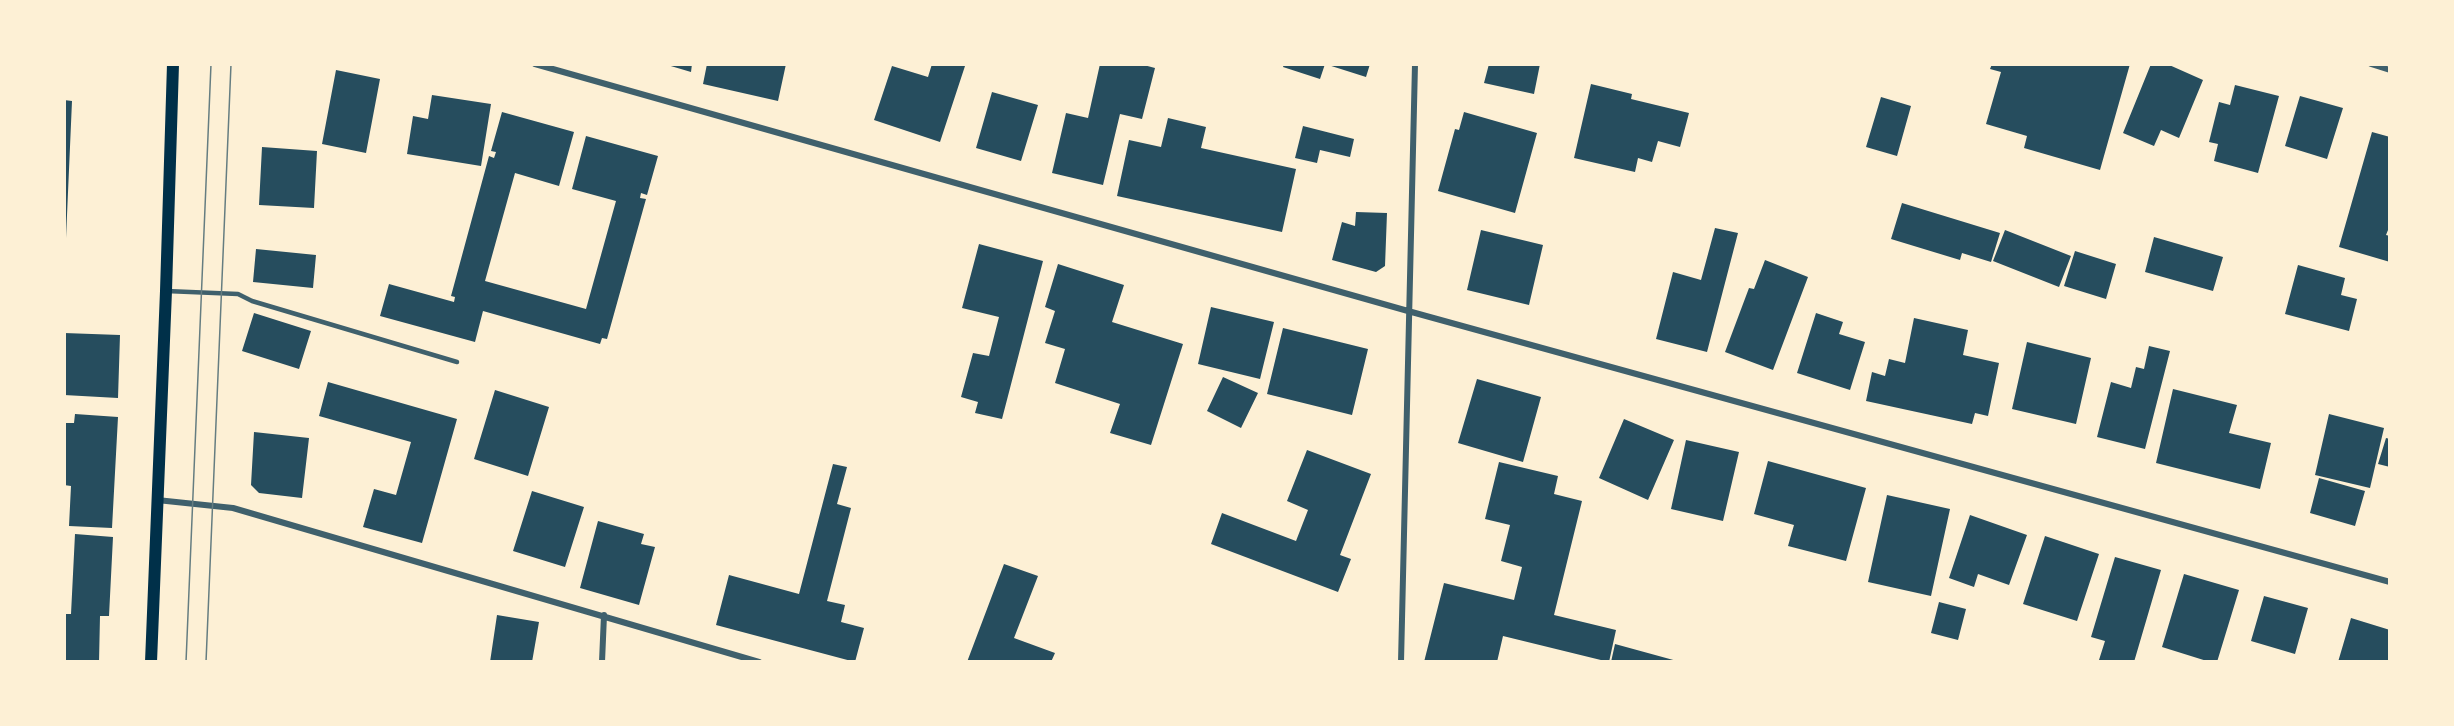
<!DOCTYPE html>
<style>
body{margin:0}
#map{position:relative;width:2454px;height:726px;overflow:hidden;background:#fdf0d5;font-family:Literata,serif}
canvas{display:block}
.frame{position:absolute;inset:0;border:66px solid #fdf0d5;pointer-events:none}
</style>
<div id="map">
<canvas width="2454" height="726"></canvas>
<div class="frame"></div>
</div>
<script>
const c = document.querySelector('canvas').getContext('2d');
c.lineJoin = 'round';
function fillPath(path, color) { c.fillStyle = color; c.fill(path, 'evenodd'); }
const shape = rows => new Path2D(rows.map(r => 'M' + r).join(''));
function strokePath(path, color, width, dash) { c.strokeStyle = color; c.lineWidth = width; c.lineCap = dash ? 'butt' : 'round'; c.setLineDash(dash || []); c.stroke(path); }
const building = shape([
 [664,64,692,64,691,72],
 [707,64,786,64,778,101,703,84],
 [932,64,965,66,940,142,874,120,892,66,928,77],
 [1100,64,1140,64,1155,68,1142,119,1120,114,1103,185,1052,173,1066,113,1088,118],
 [1284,64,1325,64,1320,79,1283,67],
 [1325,64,1370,64,1366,77],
 [1489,64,1540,64,1534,94,1484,83],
 [1992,64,2130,64,2100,170,2024,148,2027,136,1986,124,2001,72,1990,69],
 [2151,64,2167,64,2203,80,2179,138,2161,130,2154,146,2123,133],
 [336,70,380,79,366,153,322,144],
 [1591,84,1632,94,1631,99,1689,113,1680,147,1658,141,1652,162,1638,158,1635,172,1574,158],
 [2235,85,2279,96,2258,173,2214,161,2218,144,2209,142,2219,102,2230,105],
 [992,92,1038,105,1021,161,976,148],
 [432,95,491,104,481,166,407,154,413,116,428,119],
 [2300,96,2343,108,2327,159,2285,146],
 [1881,97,1911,106,1897,156,1866,147],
 [64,100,72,101,66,238,64,238],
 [502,112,574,132,559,186,515,173,485,281,586,309,616,201,572,189,586,136,658,156,647,195,641,193,640,198,646,199,607,339,602,338,600,344,483,311,475,342,380,316,389,284,454,302,455,297,451,296,489,156,494,158,496,152,491,151],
 [1464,112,1537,133,1515,213,1438,191,1455,129,1459,130],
 [1168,118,1206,127,1201,148,1296,169,1282,232,1117,196,1129,140,1161,147],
 [1303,126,1354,139,1350,157,1320,150,1317,163,1295,158],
 [2372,132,2390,137,2390,225,2386,235,2390,236,2390,262,2339,247],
 [262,147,317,151,314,208,259,205],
 [1902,203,2000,233,1991,262,1962,253,1960,260,1891,239],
 [1356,212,1387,213,1385,266,1376,272,1332,260,1342,222,1355,226],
 [1715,228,1738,233,1707,352,1656,339,1673,272,1701,280],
 [1481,230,1543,245,1529,305,1467,290],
 [2005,230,2071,256,2059,287,1993,261],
 [2154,237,2223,257,2213,291,2145,272],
 [979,244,1043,261,1002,419,975,413,978,402,961,397,973,353,989,356,999,317,962,308],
 [256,249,316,255,313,288,253,282],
 [2075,251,2116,264,2106,299,2064,286],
 [1765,260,1808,277,1773,370,1725,352,1749,288,1754,289],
 [1058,264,1124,285,1112,322,1183,344,1151,445,1110,433,1120,404,1055,383,1065,349,1045,343,1055,311,1045,307],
 [2298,265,2345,278,2341,295,2357,299,2349,331,2285,314],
 [1211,307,1274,322,1260,379,1198,364],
 [254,313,311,331,299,369,242,351],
 [1816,313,1843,322,1839,334,1865,342,1850,390,1797,373],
 [1914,318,1968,330,1963,355,1999,363,1988,416,1975,413,1972,424,1866,401,1872,372,1885,376,1889,359,1905,363],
 [1283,328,1368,349,1352,415,1267,394],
 [64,333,120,335,118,398,64,395],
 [2027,342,2091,358,2076,424,2012,409],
 [2149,346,2170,351,2145,449,2097,437,2111,382,2131,388,2136,367,2144,369],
 [1223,377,1258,393,1241,428,1207,411],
 [1477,379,1541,397,1523,462,1458,443],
 [328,382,457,419,422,543,363,527,374,489,396,495,411,442,319,416],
 [2173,389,2237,405,2229,433,2271,443,2260,489,2156,463],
 [495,390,549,407,528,476,474,459],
 [75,414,118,417,112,528,69,526,71,486,64,485,64,423,74,423],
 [2329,414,2384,428,2370,488,2315,475],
 [1624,419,1674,440,1648,500,1599,478],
 [254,432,309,438,302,498,259,493,251,485],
 [2386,438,2390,439,2390,467,2378,464],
 [1686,440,1739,452,1723,521,1671,509],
 [1307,450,1371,474,1340,555,1351,559,1338,592,1211,544,1222,513,1296,541,1308,510,1287,501],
 [1768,461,1866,488,1846,561,1788,546,1794,525,1754,514],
 [1499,462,1558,476,1554,494,1582,501,1554,615,1616,630,1609,662,1503,636,1497,662,1424,662,1444,583,1514,600,1522,567,1501,561,1510,525,1485,519],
 [833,464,847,467,837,504,851,508,827,601,845,605,841,622,864,628,855,662,716,625,729,575,799,594],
 [2319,478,2365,491,2355,526,2310,513],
 [532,491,584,507,565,567,513,551],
 [1887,495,1950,509,1931,596,1868,582],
 [1970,515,2027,535,2009,585,1978,574,1974,587,1949,578],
 [598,521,644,534,641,544,655,547,639,605,580,588],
 [75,534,113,537,109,616,100,616,99,662,64,662,64,614,71,614],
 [2045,536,2099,554,2077,621,2023,604],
 [2115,557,2161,570,2134,662,2099,660,2105,641,2091,637],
 [1004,564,1038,576,1014,638,1055,653,1051,662,967,662],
 [2184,574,2239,590,2217,662,2210,662,2162,647],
 [2264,596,2308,608,2295,654,2251,641],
 [1939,602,1966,609,1958,640,1931,633],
 [497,615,539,622,532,662,490,662],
 [2351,618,2390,630,2390,662,2338,662],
 [1615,644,1677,661,1677,662,1611,662]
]);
const service = shape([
 [166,291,238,294,252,301,457,362]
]);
const minor = shape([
 [535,64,1408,311,2390,582],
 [2371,64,2390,70],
 [157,500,233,508,759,662],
 [602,662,604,615],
 [1401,662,1415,64]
]);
const secondary = shape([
 [151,662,166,291,173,64]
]);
const tram = shape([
 [186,662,211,64],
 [206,662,231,64]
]);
fillPath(building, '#264d5e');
strokePath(service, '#3f606c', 4.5);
strokePath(minor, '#3f606c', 6);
strokePath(secondary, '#003049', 12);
strokePath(tram, '#657d81', 1.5);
</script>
